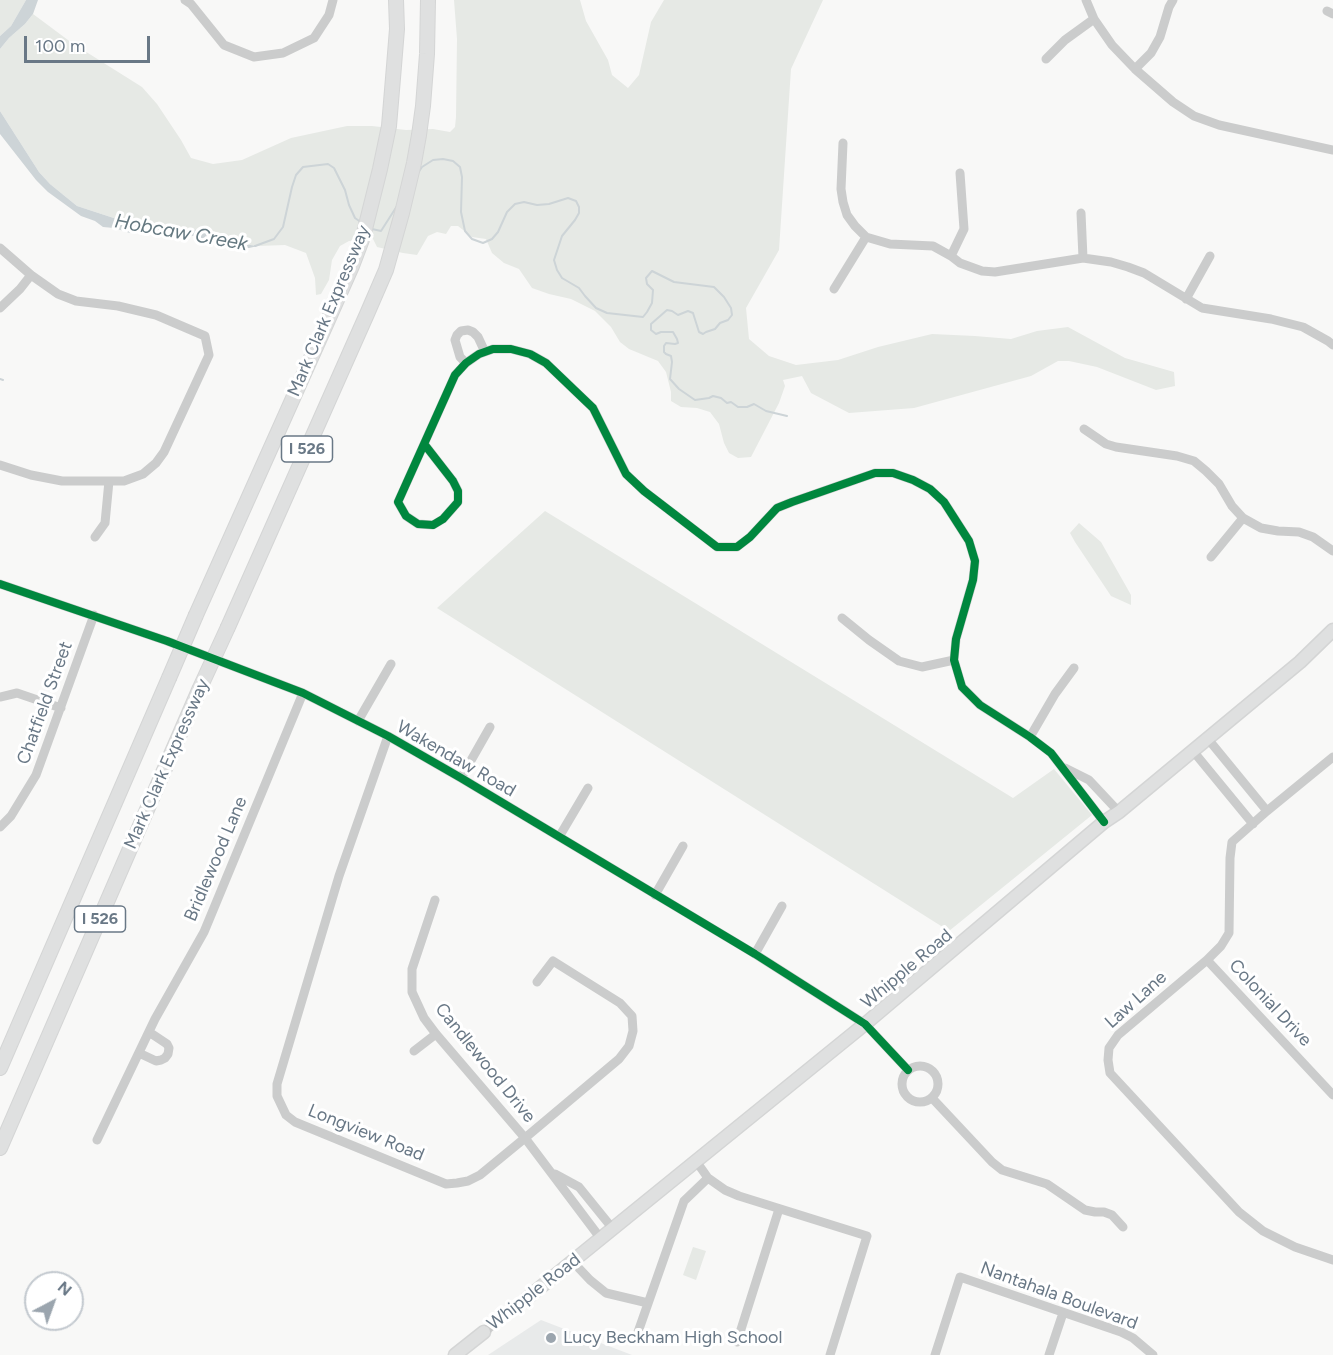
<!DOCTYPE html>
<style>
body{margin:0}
#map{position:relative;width:1333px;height:1355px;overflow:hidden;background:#f8f8f7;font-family:Figtree,sans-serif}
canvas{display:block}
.north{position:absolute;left:24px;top:1271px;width:60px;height:60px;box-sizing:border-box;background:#fff;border:2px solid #c3c9cf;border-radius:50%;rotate:41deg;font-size:16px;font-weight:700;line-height:24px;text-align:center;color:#697886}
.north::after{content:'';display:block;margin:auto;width:21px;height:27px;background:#9ba5ae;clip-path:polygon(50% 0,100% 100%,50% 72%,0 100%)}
.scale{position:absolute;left:24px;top:36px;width:126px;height:27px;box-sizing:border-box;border:3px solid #697886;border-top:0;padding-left:8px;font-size:18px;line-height:21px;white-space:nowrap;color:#697886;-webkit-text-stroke:4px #fff;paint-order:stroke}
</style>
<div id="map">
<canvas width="1333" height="1355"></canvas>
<div class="north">N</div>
<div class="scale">100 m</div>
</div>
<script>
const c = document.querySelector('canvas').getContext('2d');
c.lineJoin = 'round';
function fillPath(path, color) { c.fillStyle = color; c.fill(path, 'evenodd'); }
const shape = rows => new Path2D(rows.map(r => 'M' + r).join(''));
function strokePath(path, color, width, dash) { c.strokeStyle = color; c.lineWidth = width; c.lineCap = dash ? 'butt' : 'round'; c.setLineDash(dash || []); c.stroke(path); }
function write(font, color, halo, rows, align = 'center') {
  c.font = font + ' Figtree,sans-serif'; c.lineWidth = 6; c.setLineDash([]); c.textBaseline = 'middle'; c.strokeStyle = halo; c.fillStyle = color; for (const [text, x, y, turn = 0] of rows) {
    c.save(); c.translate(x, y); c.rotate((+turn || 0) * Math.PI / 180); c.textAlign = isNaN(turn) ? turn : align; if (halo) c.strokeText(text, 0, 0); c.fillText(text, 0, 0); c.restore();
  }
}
const built = shape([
 [541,1320,632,1355,488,1355]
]);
const green = shape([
 [0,0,26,0,11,26,0,36],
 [454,0,580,0,586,21,608,60,612,75,628,88,639,75,651,22,664,0,823,0,791,69,779,250,746,308,749,339,769,356,796,365,838,360,878,347,932,334,975,336,1011,339,1037,331,1068,327,1125,358,1174,372,1175,386,1156,390,1097,367,1069,361,1058,361,1031,376,914,408,849,413,811,393,802,376,783,380,785,386,779,403,751,457,738,458,729,453,724,443,719,424,710,412,697,408,681,407,671,401,671,392,666,372,658,361,629,349,620,342,611,327,595,311,571,299,549,294,532,288,519,269,504,263,492,253,486,239,472,237,458,226,451,226,446,234,437,232,428,236,417,255,403,253,377,247,373,239,349,241,340,246,332,260,329,280,321,294,316,295,315,278,306,253,285,245,258,246,234,243,200,230,132,224,77,206,50,184,39,172,0,111,0,49,9,38,25,24,33,14,72,43,142,87,157,104,181,140,191,158,213,164,242,160,291,138,347,126,372,126,406,130,433,129,450,132,455,127,456,117,457,39],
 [545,511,1013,798,1054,769,1092,815,949,931,437,608],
 [1079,523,1101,542,1131,595,1131,605,1111,596,1075,542,1070,533],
 [693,1247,706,1251,696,1280,683,1275]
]);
const water = shape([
 [26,0,38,0,33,14,25,24,9,38,0,49,0,36,11,26],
 [0,111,39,172,50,184,77,206,132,224,200,230,234,243,258,246,249,248,239,248,194,236,168,233,130,233,114,228,103,227,95,221,81,216,48,192,36,180,0,134]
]);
const stream = shape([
 [418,173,422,167,433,160,443,159,453,161,460,167,462,177,461,212,465,231,472,239,483,243,492,239,498,232,507,212,515,204,524,202,537,205,549,204,568,198,576,201,579,207,579,213,575,220,562,236,554,260,557,270,562,278,579,288,585,296,596,308,607,313,643,317,647,312,652,303,653,290,647,284,646,278,652,271,674,282,714,287,724,297,731,308,732,315,728,320,720,323,715,329,706,332,703,334,699,332,693,313,688,311,678,315,672,311,667,310,651,324,651,330,656,334,661,332,673,332,677,339,678,343,675,344,666,343,664,346,664,352,666,354,671,356,672,362,670,379,679,389,695,400,709,398,713,396,721,398,727,403,731,402,738,407,747,407,754,404,766,411,787,416],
 [372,229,381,231,397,206],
 [255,246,274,239,283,227,292,187,296,175,303,167,328,164,334,168,345,190,349,205,355,218,362,223],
 [0,379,3,380]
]);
const minor = shape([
 [185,0,191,4,224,45,254,57,283,53,314,38,329,15,333,0],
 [1086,0,1094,19,1112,45,1135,69,1173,102,1194,116,1219,125,1333,150],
 [1327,11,1333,14],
 [1046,59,1065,40,1094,19],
 [1135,69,1151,53,1160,37,1169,7,1173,0],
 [843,143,841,189,843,202,847,215,855,226,866,237,890,244,933,246,951,256,960,263,982,271,995,272,1083,258,1111,262,1128,267,1144,273,1202,308,1271,319,1303,327,1328,341,1333,345],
 [1081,213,1083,258],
 [0,248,31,275,20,289,0,308],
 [951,256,964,229,960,173],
 [834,289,866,237],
 [1186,299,1210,256],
 [466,363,460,357,455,340,457,335,461,331,468,330,473,332,478,337,485,352],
 [1084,429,1106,444,1116,447,1177,456,1194,461,1206,471,1219,484,1232,506,1243,518,1261,528,1278,531,1299,532,1313,537,1333,551],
 [425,445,453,481,458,491,458,502,443,519,433,525,418,524,406,516,398,502,455,375,466,363,479,354,493,349,511,349,530,354,546,363,593,408,626,474,644,491,717,547,737,547,750,537,777,508,792,502,875,473,893,473,913,480,930,489,944,502,969,541,975,561,973,580,956,639,954,660,962,687,980,705,1030,737,1051,753,1104,822],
 [0,465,31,475,62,481,124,481,143,474,156,463,164,452,209,355,205,336,156,315,118,306,76,301,58,294,31,275],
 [95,537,105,523,109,481],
 [1211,557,1243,518],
 [0,584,167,641,303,693,388,736,461,778,755,954,865,1024,908,1070],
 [842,618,869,640,899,661,922,667,954,660],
 [0,697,17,693,61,708],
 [358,721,391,664],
 [388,736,339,876,277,1084,277,1096,286,1115,295,1122,446,1184,457,1183,468,1181,480,1175,525,1138,619,1059,629,1046,633,1031,632,1016,620,1003,553,961,537,982],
 [1030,737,1055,694,1074,668],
 [1208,739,1267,811],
 [1193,751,1253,824],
 [1333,757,1267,811,1232,842,1230,858,1229,933,1221,946,1207,960,1118,1035,1109,1048,1108,1060,1110,1073,1239,1212,1263,1231,1295,1247,1333,1260],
 [1065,768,1089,780,1119,812],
 [461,778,490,727],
 [0,827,11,816,36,775,94,615],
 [559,837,588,788],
 [655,895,683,846],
 [435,900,412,969,412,992,424,1018,436,1034,525,1138,601,1239],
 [755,954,782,906],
 [1207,960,1333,1095],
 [414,1051,436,1034],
 [139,1053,156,1061,161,1060,165,1058,168,1054,169,1048,167,1044,149,1032],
 '902 1084a18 18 0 1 1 36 0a18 18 0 1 1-36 0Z',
 [932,1098,992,1162,1002,1170,1047,1184,1085,1210,1095,1212,1104,1212,1112,1215,1123,1227],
 [97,1140,155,1019,204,932,303,693],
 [555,1174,579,1187,613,1229],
 [708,1178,725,1190,739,1196,867,1236,830,1355],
 [573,1262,590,1280,606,1293,648,1303],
 [484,1332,526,1299],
 [638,1332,684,1201,708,1178,696,1161],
 [737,1342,779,1209],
 [935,1355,960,1277,1121,1332,1133,1338,1153,1355],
 [1049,1355,1063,1313]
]);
const major = shape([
 [526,1299,865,1024,1104,822,1119,812,1300,662,1333,630],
 [455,1355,484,1332]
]);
const highway = shape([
 [196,615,328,320,352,266,363,237,380,169,389,126,394,66,397,29,396,0],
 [228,627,367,314,386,270,402,213,414,163,419,135,423,106,427,54,428,0],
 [0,1068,169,678],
 [0,1148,199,690]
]);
const highwayBridge = shape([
 [169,678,196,615],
 [199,690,228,627]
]);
const cycleway = shape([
 [425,445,453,481,458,491,458,502,443,519,433,525,418,524,406,516,398,502,455,375,466,363,479,354,493,349,511,349,530,354,546,363,593,408,626,474,644,491,717,547,737,547,750,537,777,508,792,502,875,473,893,473,913,480,930,489,944,502,969,541,975,561,973,580,956,639,954,660,962,687,980,705,1030,737,1051,753,1104,822],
 [0,584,167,641,303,693,388,736,461,778,755,954,865,1024,908,1070]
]);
const markers = [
 [551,1338,6,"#9ba5ae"]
];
const shields = [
 [307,449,51],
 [100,919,51]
];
const shieldNames = [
 ["I 526",307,449],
 ["I 526",100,919]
];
const streetNames = [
 ["Mark Clark Expressway",329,311,-67],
 ["Chatfield Street",45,703,-70],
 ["Wakendaw Road",456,759,30],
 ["Mark Clark Expressway",167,764,-66],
 ["Bridlewood Lane",216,859,-67],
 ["Whipple Road",907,969,-40],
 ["Law Lane",1136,1000,-42],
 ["Colonial Drive",1270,1003,47],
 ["Candlewood Drive",485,1063,51],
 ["Longview Road",366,1133,22],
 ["Whipple Road",534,1292,-38],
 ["Nantahala Boulevard",1059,1296,20]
];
const poiNames = [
 ["Lucy Beckham High School",563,1338]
];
const waterNames = [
 ["Hobcaw Creek",181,233,10]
];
fillPath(built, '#e8eaea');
fillPath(green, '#e6e9e5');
fillPath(water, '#cdd4d7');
strokePath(stream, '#cdd4d7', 2);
strokePath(major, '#d4d5d5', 15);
strokePath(highway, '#d4d5d5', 16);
strokePath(minor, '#cbcccc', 9);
strokePath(major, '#dfe0e0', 12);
strokePath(highway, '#dfe0e0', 14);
strokePath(highwayBridge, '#d4d5d5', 16, []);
strokePath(highwayBridge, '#dfe0e0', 14);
strokePath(cycleway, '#00873e', 8);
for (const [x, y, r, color] of markers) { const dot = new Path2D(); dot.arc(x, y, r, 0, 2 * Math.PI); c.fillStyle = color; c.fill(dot); strokePath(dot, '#fff', 2); }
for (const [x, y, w] of shields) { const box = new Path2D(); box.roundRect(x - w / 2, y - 13, w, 26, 4.5); c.fillStyle = '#fff'; c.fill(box); strokePath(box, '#697886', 1.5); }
write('bold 16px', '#697886', null, shieldNames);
write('18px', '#697886', '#fff', streetNames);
write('18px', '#697886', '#fff', poiNames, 'left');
write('italic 20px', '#657981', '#fff', waterNames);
</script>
